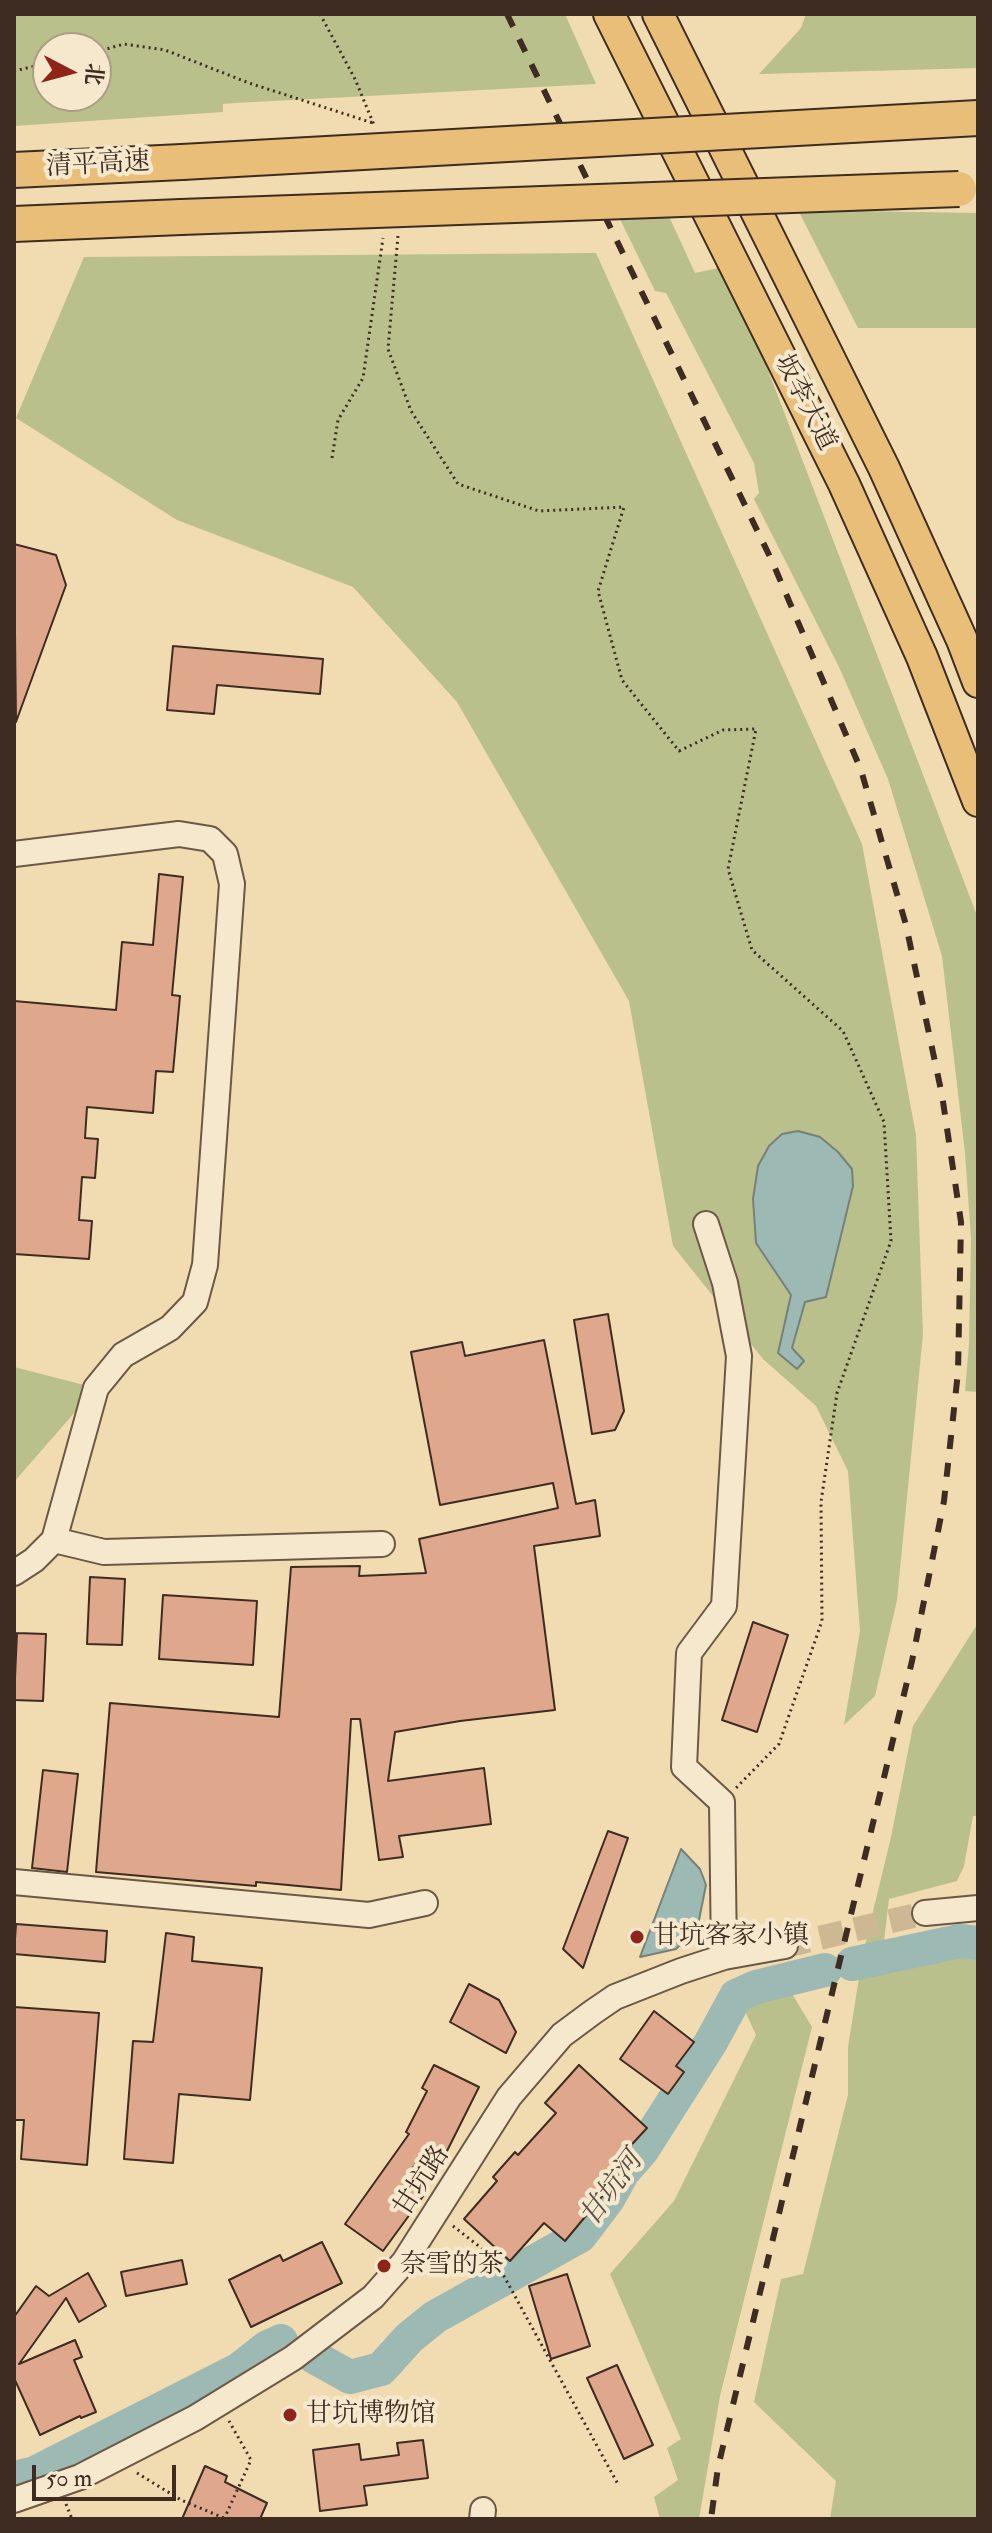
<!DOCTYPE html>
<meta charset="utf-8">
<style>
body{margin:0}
#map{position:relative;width:992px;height:2533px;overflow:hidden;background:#f1dbb0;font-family:"IM FELL Double Pica","Noto Serif SC",serif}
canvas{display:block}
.frame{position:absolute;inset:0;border:16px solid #3e2c22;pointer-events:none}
.north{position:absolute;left:32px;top:32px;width:80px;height:80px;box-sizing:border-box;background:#f6e8cc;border:2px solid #ac9d88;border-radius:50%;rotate:96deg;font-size:22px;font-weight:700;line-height:32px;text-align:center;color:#3e2c22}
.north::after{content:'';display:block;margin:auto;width:28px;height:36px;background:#8f2418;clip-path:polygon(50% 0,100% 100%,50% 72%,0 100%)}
.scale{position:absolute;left:32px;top:2465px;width:144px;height:36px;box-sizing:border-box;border:4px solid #3e2c22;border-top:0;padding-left:10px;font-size:24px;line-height:28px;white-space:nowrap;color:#3e2c22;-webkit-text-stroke:6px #f6e8cc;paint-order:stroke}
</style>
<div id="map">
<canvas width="992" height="2533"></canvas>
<div class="frame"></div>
<div class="north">北</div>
<div class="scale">50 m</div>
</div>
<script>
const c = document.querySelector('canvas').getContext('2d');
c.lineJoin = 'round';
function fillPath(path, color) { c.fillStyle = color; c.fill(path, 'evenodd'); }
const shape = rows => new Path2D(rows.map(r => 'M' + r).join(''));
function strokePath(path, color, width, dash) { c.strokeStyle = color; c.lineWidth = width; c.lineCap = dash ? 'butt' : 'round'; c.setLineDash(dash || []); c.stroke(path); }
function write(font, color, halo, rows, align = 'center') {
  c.font = font + ' "IM FELL Double Pica","Noto Serif SC",serif'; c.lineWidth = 8; c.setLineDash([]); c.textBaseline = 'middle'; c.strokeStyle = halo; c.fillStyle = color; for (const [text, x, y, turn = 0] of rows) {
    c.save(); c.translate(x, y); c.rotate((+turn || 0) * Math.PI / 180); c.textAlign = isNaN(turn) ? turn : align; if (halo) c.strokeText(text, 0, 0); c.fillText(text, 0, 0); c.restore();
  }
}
const green = shape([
 [14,14,565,14,596,84,235,103,223,104,223,112,14,126],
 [96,48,96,96,48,96,48,48],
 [806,14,978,14,978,68,759,74,801,28],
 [798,210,978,213,978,328,858,328],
 [667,212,695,273,728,266,978,918,978,1392,965,1391,969,1344,971,1238,965,1153,942,956,888,779,839,667,754,499,759,493,754,463,666,293,655,291,617,213],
 [596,253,862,844,916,1135,923,1334,897,1600,875,1696,844,1725,860,1631,848,1471,816,1406,763,1359,673,1246,629,1001,457,702,353,587,177,520,16,418,84,257],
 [14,1367,96,1388,14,1482],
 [978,1623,978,1816,973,1816,964,1866,957,1881,889,1899,881,1965,943,1952,978,1959,978,2519,830,2519,836,2481,754,2402,781,2279,803,2274,848,2095,848,2047,863,1953,891,1837,913,1726],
 [767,1991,791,1992,812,2027,720,2396,699,2519,660,2519,654,2497,678,2480,667,2448,681,2439,610,2274,674,2201,756,2035,741,2002]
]);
const water = shape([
 [798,1131,820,1137,838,1152,852,1169,853,1186,826,1297,805,1302,792,1348,804,1361,797,1369,778,1353,791,1295,756,1243,753,1199,758,1166,769,1146,782,1134,798,1131],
 [681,1849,700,1869,706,1885,699,1920,694,1931,676,1949,640,1957,681,1849]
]);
const river = shape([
 [852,1964,960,1941,978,1943],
 [314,2357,350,2377,381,2369,409,2338,435,2317,580,2236,608,2199,623,2172,643,2149,711,2042,736,1996,756,1987,825,1970],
 [14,2478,35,2473,238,2370,266,2348,281,2341]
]);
const building = shape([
 [14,544,56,555,66,585,16,722,14,544],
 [173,646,323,659,320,694,217,685,214,714,167,710,173,646],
 [159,874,183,877,172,995,180,996,173,1072,156,1071,153,1113,87,1107,85,1138,98,1139,95,1178,82,1177,79,1220,92,1221,89,1259,14,1254,14,1001,116,1010,122,942,153,945,159,874],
 [608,1314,624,1411,615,1430,592,1434,574,1320,608,1314],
 [544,1340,576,1504,595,1500,600,1536,534,1546,555,1710,460,1721,395,1732,388,1781,484,1768,491,1824,399,1836,403,1857,379,1860,360,1719,351,1719,341,1890,256,1882,256,1886,96,1872,110,1703,279,1717,291,1567,360,1566,359,1576,426,1573,419,1539,558,1508,553,1483,440,1505,411,1352,462,1342,465,1356,544,1340],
 [90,1577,125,1579,122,1645,87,1644,90,1577],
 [163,1595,257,1601,253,1665,159,1659,163,1595],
 [753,1622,788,1635,757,1732,722,1720,753,1622],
 [17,1633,46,1634,43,1701,14,1700,17,1633],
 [43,1770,78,1774,67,1872,32,1868,43,1770],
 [608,1831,628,1838,583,1968,563,1949,608,1831],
 [16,1924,107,1931,105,1962,14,1954,16,1924],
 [166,1933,194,1937,192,1961,262,1968,250,2100,179,2094,173,2163,124,2159,133,2041,153,2042,166,1933],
 [469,1984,499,2000,516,2032,506,2053,450,2022,469,1984],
 [14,2007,99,2013,87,2165,21,2159,24,2120,14,2120,14,2007],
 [654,2011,694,2042,676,2066,684,2072,668,2094,620,2059,654,2011],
 [434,2065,479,2087,440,2165,421,2156,404,2180,424,2195,383,2251,345,2224,409,2134,406,2132,427,2091,422,2088,434,2065],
 [579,2065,647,2128,610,2168,619,2176,565,2241,544,2223,510,2261,464,2219,497,2181,493,2177,515,2152,518,2155,556,2113,545,2103,579,2065],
 [322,2242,342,2283,251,2327,229,2280,280,2255,283,2261,322,2242],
 [182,2260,187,2284,126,2296,121,2272,182,2260],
 [88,2273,106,2306,79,2322,66,2298,19,2364,75,2340,82,2357,74,2360,96,2412,81,2418,80,2416,40,2435,14,2378,14,2317,36,2286,49,2296,88,2273],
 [567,2274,590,2346,551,2359,529,2286,567,2274],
 [617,2365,653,2445,624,2459,587,2378,617,2365],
 [423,2440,428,2478,364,2486,367,2505,320,2511,313,2450,359,2444,361,2460,399,2455,397,2443,423,2440],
 [205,2466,227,2476,225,2482,267,2503,260,2519,182,2519,205,2466]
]);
const minorTunnel = shape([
 [785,1946,925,1913]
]);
const path = shape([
 [320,14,355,79,374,125],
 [96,52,124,44,165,50,249,83,373,123],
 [14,71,48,63],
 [398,236,388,349,411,411,458,484,539,511,624,507,598,591,622,680,679,751,723,730,756,729,728,869,752,950,843,1031,884,1122,891,1241,837,1393,821,1502,822,1621,779,1744,736,1788],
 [332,458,338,420,363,378,383,238],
 [453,2226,494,2258,619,2486],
 [137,2473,181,2500,224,2518],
 [66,2504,72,2519],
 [224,2519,251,2460,229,2421]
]);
const minor = shape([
 [14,854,179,834,210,839,225,854,232,884,205,1265,195,1302,170,1328,123,1355,96,1388,54,1540,34,1560,14,1573],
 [706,1224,725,1283,739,1356,724,1606,689,1653,684,1767,722,1802,724,1957],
 [54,1540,104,1552,382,1544],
 [14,1882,369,1915,425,1903],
 [925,1913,978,1908],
 [14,2500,80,2477,195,2418,293,2358,373,2297,404,2262,509,2097,562,2035,593,2012,615,1997,681,1971,724,1957,785,1946],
 [482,2519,483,2510]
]);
const major = shape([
 [609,14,844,484,922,657,978,801],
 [658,14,884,468,962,640,978,682]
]);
const highway = shape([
 [14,170,182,162],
 [14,224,181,217]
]);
const rail = shape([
 [507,14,772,561,861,770,906,925,942,1095,961,1222,958,1372,944,1501,912,1661,718,2467,711,2519]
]);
const highwayBridge = shape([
 [182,162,978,118],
 [181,217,959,189]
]);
const markers = [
 [637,1937,8,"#8f2418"],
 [384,2266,8,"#8f2418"],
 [290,2415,8,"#8f2418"]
];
const streetNames = [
 ["清平高速",98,166,-3],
 ["坂李大道",804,403,63],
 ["甘坑路",423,2182,-57]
];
const poiNames = [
 ["甘坑客家小镇",653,1937],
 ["奈雪的茶",400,2266],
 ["甘坑博物馆",306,2415]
];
const waterNames = [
 ["甘坑河",613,2190,-54]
];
fillPath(green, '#b9c08c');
fillPath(water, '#9db9b4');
strokePath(water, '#77817a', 2);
strokePath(river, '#9db9b4', 34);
fillPath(building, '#dfa78c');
strokePath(building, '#3e2c22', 2);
strokePath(minorTunnel, '#cdb894', 24, [24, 12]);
strokePath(minor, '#6b5846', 28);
strokePath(major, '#3e2c22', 34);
strokePath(highway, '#3e2c22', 38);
strokePath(path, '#3e2c22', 3, [2, 4]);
strokePath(minor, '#f6e8cc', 24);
strokePath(major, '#e8be78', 30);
strokePath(highway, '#e8be78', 34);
strokePath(rail, '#3e2c22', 6, [14, 14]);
strokePath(highwayBridge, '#3e2c22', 38, []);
strokePath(highwayBridge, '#e8be78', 34);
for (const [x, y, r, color] of markers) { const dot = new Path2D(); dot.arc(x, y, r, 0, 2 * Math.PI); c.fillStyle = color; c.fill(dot); strokePath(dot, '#f6e8cc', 3); }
write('26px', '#3e2c22', '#f6e8cc', streetNames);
write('26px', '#3e2c22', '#f6e8cc', poiNames, 'left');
write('italic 28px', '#564f46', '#f6e8cc', waterNames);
</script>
